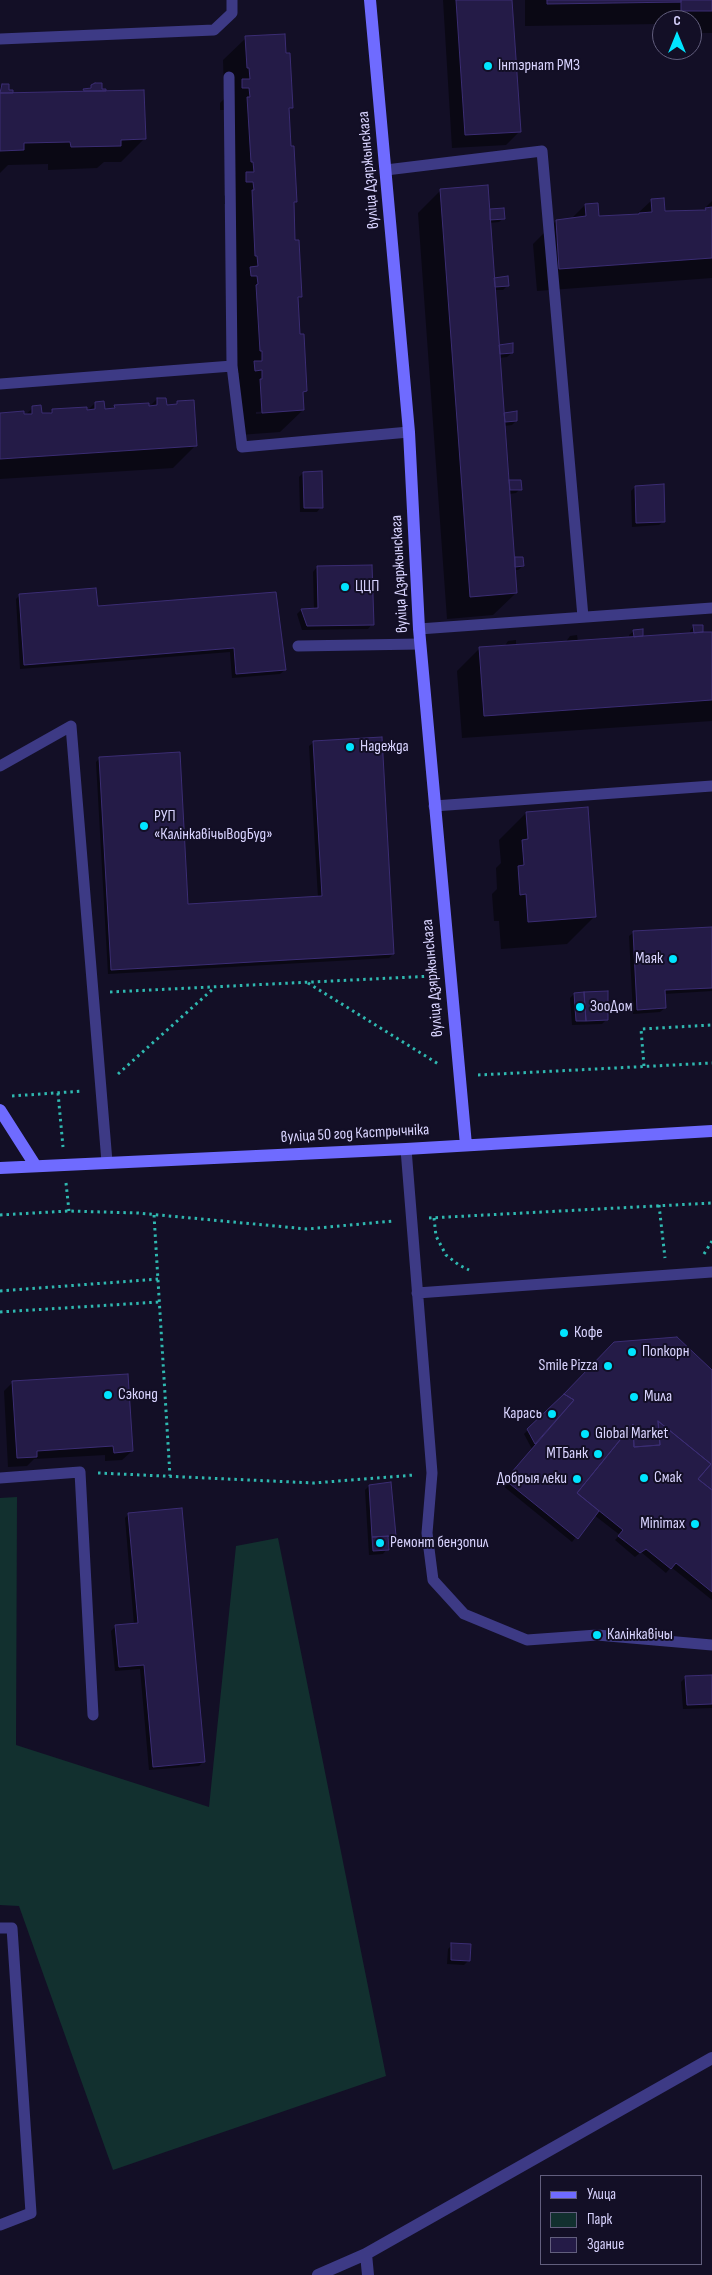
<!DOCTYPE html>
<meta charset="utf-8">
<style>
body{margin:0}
#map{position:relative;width:712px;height:2275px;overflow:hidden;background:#130f26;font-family:"Sofia Sans Condensed",sans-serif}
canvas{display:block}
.legend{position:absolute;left:540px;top:2175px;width:162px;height:90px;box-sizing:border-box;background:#130f26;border:1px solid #625e7d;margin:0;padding:6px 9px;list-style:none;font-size:15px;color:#d9d4ff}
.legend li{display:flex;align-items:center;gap:10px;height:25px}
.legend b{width:25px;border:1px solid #625e7d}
.north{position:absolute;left:652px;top:10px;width:50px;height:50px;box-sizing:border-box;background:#130f26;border:1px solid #625e7d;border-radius:50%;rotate:0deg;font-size:14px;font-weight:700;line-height:20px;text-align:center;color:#d9d4ff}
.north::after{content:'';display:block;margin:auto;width:18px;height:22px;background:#00e5ff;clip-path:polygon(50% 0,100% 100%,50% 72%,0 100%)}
</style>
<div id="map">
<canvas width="712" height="2275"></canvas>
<ul class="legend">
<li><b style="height:6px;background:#6f6bff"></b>Улица</li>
<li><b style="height:14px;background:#12302f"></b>Парк</li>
<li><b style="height:14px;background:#241b47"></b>Здание</li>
</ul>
<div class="north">С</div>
</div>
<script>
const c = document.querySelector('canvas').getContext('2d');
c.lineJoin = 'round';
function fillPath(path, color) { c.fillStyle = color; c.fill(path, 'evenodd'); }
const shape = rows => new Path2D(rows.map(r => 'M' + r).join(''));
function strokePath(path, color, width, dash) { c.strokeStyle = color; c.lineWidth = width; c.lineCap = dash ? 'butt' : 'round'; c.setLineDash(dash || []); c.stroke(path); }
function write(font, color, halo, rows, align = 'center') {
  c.font = font + ' "Sofia Sans Condensed",sans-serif'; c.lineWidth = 4; c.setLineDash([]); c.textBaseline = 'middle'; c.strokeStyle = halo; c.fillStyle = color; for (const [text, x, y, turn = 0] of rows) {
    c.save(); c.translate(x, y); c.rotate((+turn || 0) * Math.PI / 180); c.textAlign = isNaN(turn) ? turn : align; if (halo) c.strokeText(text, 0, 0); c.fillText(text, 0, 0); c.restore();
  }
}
const green = shape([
 [17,1497,16,1745,209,1807,236,1546,278,1538,386,2076,113,2170,19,1906,0,1905,0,1498]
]);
const shadow = shape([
 [443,0,510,0,520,131,506,145,452,148],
 [525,0,712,0,712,33,692,33,692,20,662,20,662,33,659,34,659,24,525,26],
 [246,38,292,107,288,111,290,147,296,201,292,205,294,241,301,296,297,300,299,336,305,391,302,394,303,410,280,432,239,435,232,385,239,378,239,373,237,373,231,204,224,204,224,196,231,189,227,110,220,110,220,103,227,96,224,91,223,60],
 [284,410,284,412,256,414,256,412],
 [2,85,12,94,81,92,92,86,101,92,144,139,121,162,104,162,97,168,48,170,48,164,8,165,0,173,0,87],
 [441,190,504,218,499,222,489,223,493,279,508,285,503,290,494,290,498,348,512,353,507,357,499,358,503,414,516,421,512,425,504,426,508,482,520,481,520,489,516,493,509,494,514,560,515,559,523,566,518,570,514,570,516,593,493,615,447,619,418,213],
 [652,200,664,212,678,213,703,210,712,201,712,278,537,291,533,244,556,221,571,219,585,205,598,217,637,214],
 [157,399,166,406,174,406,177,403,196,445,173,468,0,479,0,414,25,415,33,408,41,415,49,414,52,410,86,412,95,403,103,410,111,410,115,406,148,408],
 [303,473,321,507,317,512,300,512,299,477],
 [635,487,664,521,659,525,632,527,631,491],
 [317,567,372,624,368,629,302,630,297,614,301,610,314,610,313,572],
 [275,593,285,670,280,674,232,678,230,652,20,669,16,599,20,595,96,607],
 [694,626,702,633,712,633,712,721,462,738,457,671,480,648,504,647,508,641,516,640,516,646,565,643,570,636,577,635,578,642,629,638,629,635,634,631,640,638,690,634,690,631],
 [314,742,393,954,389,958,108,974,96,762,100,758,187,905,318,898,309,746],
 [526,813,594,917,567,944,501,949,499,921,494,921,492,894,497,889,496,868,501,863,499,840],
 [712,928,712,991,664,994,665,1008,660,1012,633,1014,629,936,634,932],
 [574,994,607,1019,602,1024,572,1025,570,998],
 [615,1344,712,1372,712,1600,671,1567,666,1573,641,1552,635,1557,615,1540,620,1535,594,1515,572,1542,502,1485,532,1449,524,1434],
 [13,1382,132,1451,122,1460,105,1461,105,1455,34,1459,27,1466,8,1467,4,1391],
 [369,1486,394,1535,387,1540,387,1549,383,1554,369,1555,365,1490],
 [129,1514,204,1761,199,1766,149,1770,140,1669,115,1671,111,1631,115,1627,134,1625,125,1518],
 [712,1676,712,1708,683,1709,681,1682,686,1677],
 [452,1945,469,1960,464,1965,447,1964,448,1949]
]);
const building = shape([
 [456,0,512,0,521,132,465,135,456,0],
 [547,0,681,0,681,2,547,4,547,0],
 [681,0,712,0,712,11,681,11,681,0],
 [285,34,286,53,290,53,293,108,289,108,291,146,294,146,297,202,294,202,295,240,299,240,302,297,298,297,300,334,304,334,307,391,303,392,304,410,262,413,260,379,262,379,262,370,255,371,254,361,262,361,262,351,260,351,256,285,258,284,257,276,251,276,250,267,258,266,257,256,255,256,252,190,254,190,253,182,246,182,246,172,254,172,253,162,251,162,247,97,250,97,249,88,242,88,242,79,250,79,249,68,247,68,245,36,285,34],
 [95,83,102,83,102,89,106,89,106,91,84,91,83,89,91,88,91,85,95,83],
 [2,84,9,84,9,90,13,90,13,93,0,93,2,84],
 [144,90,146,139,121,140,121,146,71,147,70,142,24,143,24,150,0,151,0,93,144,90],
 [488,185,517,593,470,597,440,189,488,185],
 [664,198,665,211,706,210,705,208,712,207,712,258,559,269,556,220,586,216,585,204,598,203,599,216,639,214,639,213,652,212,651,199,664,198],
 [504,208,505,219,490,220,490,209,504,208],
 [508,276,509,286,495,287,494,278,508,276],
 [513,343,513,353,500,354,499,345,513,343],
 [157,398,166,398,167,405,177,404,177,401,194,400,197,446,0,459,0,413,24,411,24,414,32,414,32,406,41,405,42,413,52,413,52,409,87,407,87,410,95,409,95,402,104,401,105,409,115,408,114,405,149,403,149,406,157,405,157,398],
 [517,411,517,421,505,422,504,413,517,411],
 [322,471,323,508,304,508,303,472,322,471],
 [509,480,521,480,522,490,510,490,509,480],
 [664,484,665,522,636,523,635,486,664,484],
 [515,557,523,557,524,566,515,567,515,557],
 [372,565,374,625,307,626,301,609,318,608,317,566,372,565],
 [96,588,98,606,276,592,286,670,236,674,234,648,24,665,19,594,96,588],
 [693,625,703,625,703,632,694,633,693,625],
 [643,629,643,636,634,637,633,630,643,629],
 [703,632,712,632,712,700,484,716,479,647,703,632],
 [382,737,394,954,111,970,99,757,180,752,188,904,322,896,313,741,382,737],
 [588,807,596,917,528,922,526,894,520,895,518,866,524,865,522,840,528,839,526,812,588,807],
 [712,927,712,988,665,990,666,1008,637,1010,633,931,712,927],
 [608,991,608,1020,586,1021,584,992,608,991],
 [584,992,586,1021,576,1021,574,993,584,992],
 [677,1337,712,1370,712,1490,698,1479,711,1464,658,1421,660,1445,634,1447,633,1424,577,1493,599,1511,578,1539,505,1480,574,1400,564,1394,614,1342,677,1337],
 [128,1374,133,1451,114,1453,113,1446,37,1451,37,1457,17,1458,12,1381,128,1374],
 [564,1394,574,1400,535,1444,527,1429,564,1394],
 [658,1421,711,1464,698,1479,712,1490,712,1592,676,1563,671,1569,646,1549,640,1553,618,1536,623,1530,577,1493,633,1424,634,1447,660,1445,658,1421],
 [391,1482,396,1536,372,1537,369,1485,391,1482],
 [182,1508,205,1762,153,1767,144,1665,119,1667,115,1625,138,1623,128,1513,182,1508],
 [388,1536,389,1550,373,1551,372,1537,388,1536],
 [712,1675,712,1704,687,1705,685,1676,712,1675],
 [451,1943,471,1944,470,1961,451,1960,451,1943]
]);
const path = shape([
 [308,983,440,1065],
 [110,992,433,976],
 [644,1066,641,1029,712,1025],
 [118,1074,214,988],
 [478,1075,712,1063],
 [58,1093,63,1147],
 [12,1096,83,1091],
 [66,1183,69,1211],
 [659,1205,665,1258],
 [0,1215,69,1211,138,1213,307,1229,393,1221],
 [154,1215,170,1476],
 [429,1218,712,1203],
 [434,1218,436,1236,446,1255,459,1265,469,1270],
 [704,1254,712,1241],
 [0,1291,158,1279],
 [0,1312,159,1302],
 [98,1473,314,1483,414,1475]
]);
const lane = shape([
 [0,39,214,30,232,13,232,0],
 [229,77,232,366,242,447,409,432],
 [386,170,542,151,583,617],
 [0,384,232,366],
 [419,629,712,608],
 [298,646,420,644],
 [0,766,71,726,107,1162],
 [434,806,712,786],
 [406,1149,432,1473,427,1533,433,1580,464,1614,527,1640,597,1635,712,1645],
 [417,1293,712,1272],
 [0,1478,80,1472,93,1715],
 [0,1928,12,1928,31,2213,0,2225]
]);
const street = shape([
 [366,2254,368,2275],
 [318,2275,366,2254,712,2058]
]);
const secondary = shape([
 [370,0,409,432,419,629,466,1145],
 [0,1110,35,1165],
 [0,1168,406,1149,712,1131]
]);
const markers = [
 [488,66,5,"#00e5ff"],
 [345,587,5,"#00e5ff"],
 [350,747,5,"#00e5ff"],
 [144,826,5,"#00e5ff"],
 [673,959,5,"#00e5ff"],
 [580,1007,5,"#00e5ff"],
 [564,1333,5,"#00e5ff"],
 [632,1352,5,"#00e5ff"],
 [608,1366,5,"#00e5ff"],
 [108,1395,5,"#00e5ff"],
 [634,1397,5,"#00e5ff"],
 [552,1414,5,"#00e5ff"],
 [585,1434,5,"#00e5ff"],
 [598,1454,5,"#00e5ff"],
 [644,1478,5,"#00e5ff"],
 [577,1479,5,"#00e5ff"],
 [695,1524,5,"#00e5ff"],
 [380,1543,5,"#00e5ff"],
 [597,1635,5,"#00e5ff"]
];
const poiNames = [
 ["Інтэрнат РМЗ",498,66],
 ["ЦЦП",355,587],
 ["Надежда",360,747],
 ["РУП",154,817],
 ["«КалінкавічыВодБуд»",154,835],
 ["Маяк",663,959,"right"],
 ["ЗооДом",590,1007],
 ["Кофе",574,1333],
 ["Попкорн",642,1352],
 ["Smile Pizza",598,1366,"right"],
 ["Сэконд",118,1395],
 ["Мила",644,1397],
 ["Карась",542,1414,"right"],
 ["Globаl Market",595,1434],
 ["МТБанк",588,1454,"right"],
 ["Смак",654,1478],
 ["Добрыя леки",567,1479,"right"],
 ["Minimax",685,1524,"right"],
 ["Ремонт бензопил",390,1543],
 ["Калінкавічы",607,1635]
];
const streetNames = [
 ["вуліца Дзяржынскага",369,170,-95],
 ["вуліца Дзяржынскага",400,574,-93],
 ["вуліца Дзяржынскага",433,978,-95],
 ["вуліца 50 год Кастрычніка",355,1134,-3]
];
fillPath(green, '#12302f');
fillPath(shadow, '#0007');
fillPath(building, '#241b47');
strokePath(building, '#3b2d73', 1);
strokePath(path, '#2fb8b0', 3, [2.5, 4]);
strokePath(lane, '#3d3a85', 11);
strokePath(street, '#3d3a85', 12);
strokePath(secondary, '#6f6bff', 12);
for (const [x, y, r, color] of markers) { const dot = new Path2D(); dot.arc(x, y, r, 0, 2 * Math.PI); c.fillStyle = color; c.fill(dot); strokePath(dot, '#130f26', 2); }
write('16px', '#d9d4ff', '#130f26', poiNames, 'left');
write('16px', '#d9d4ff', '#130f26', streetNames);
</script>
